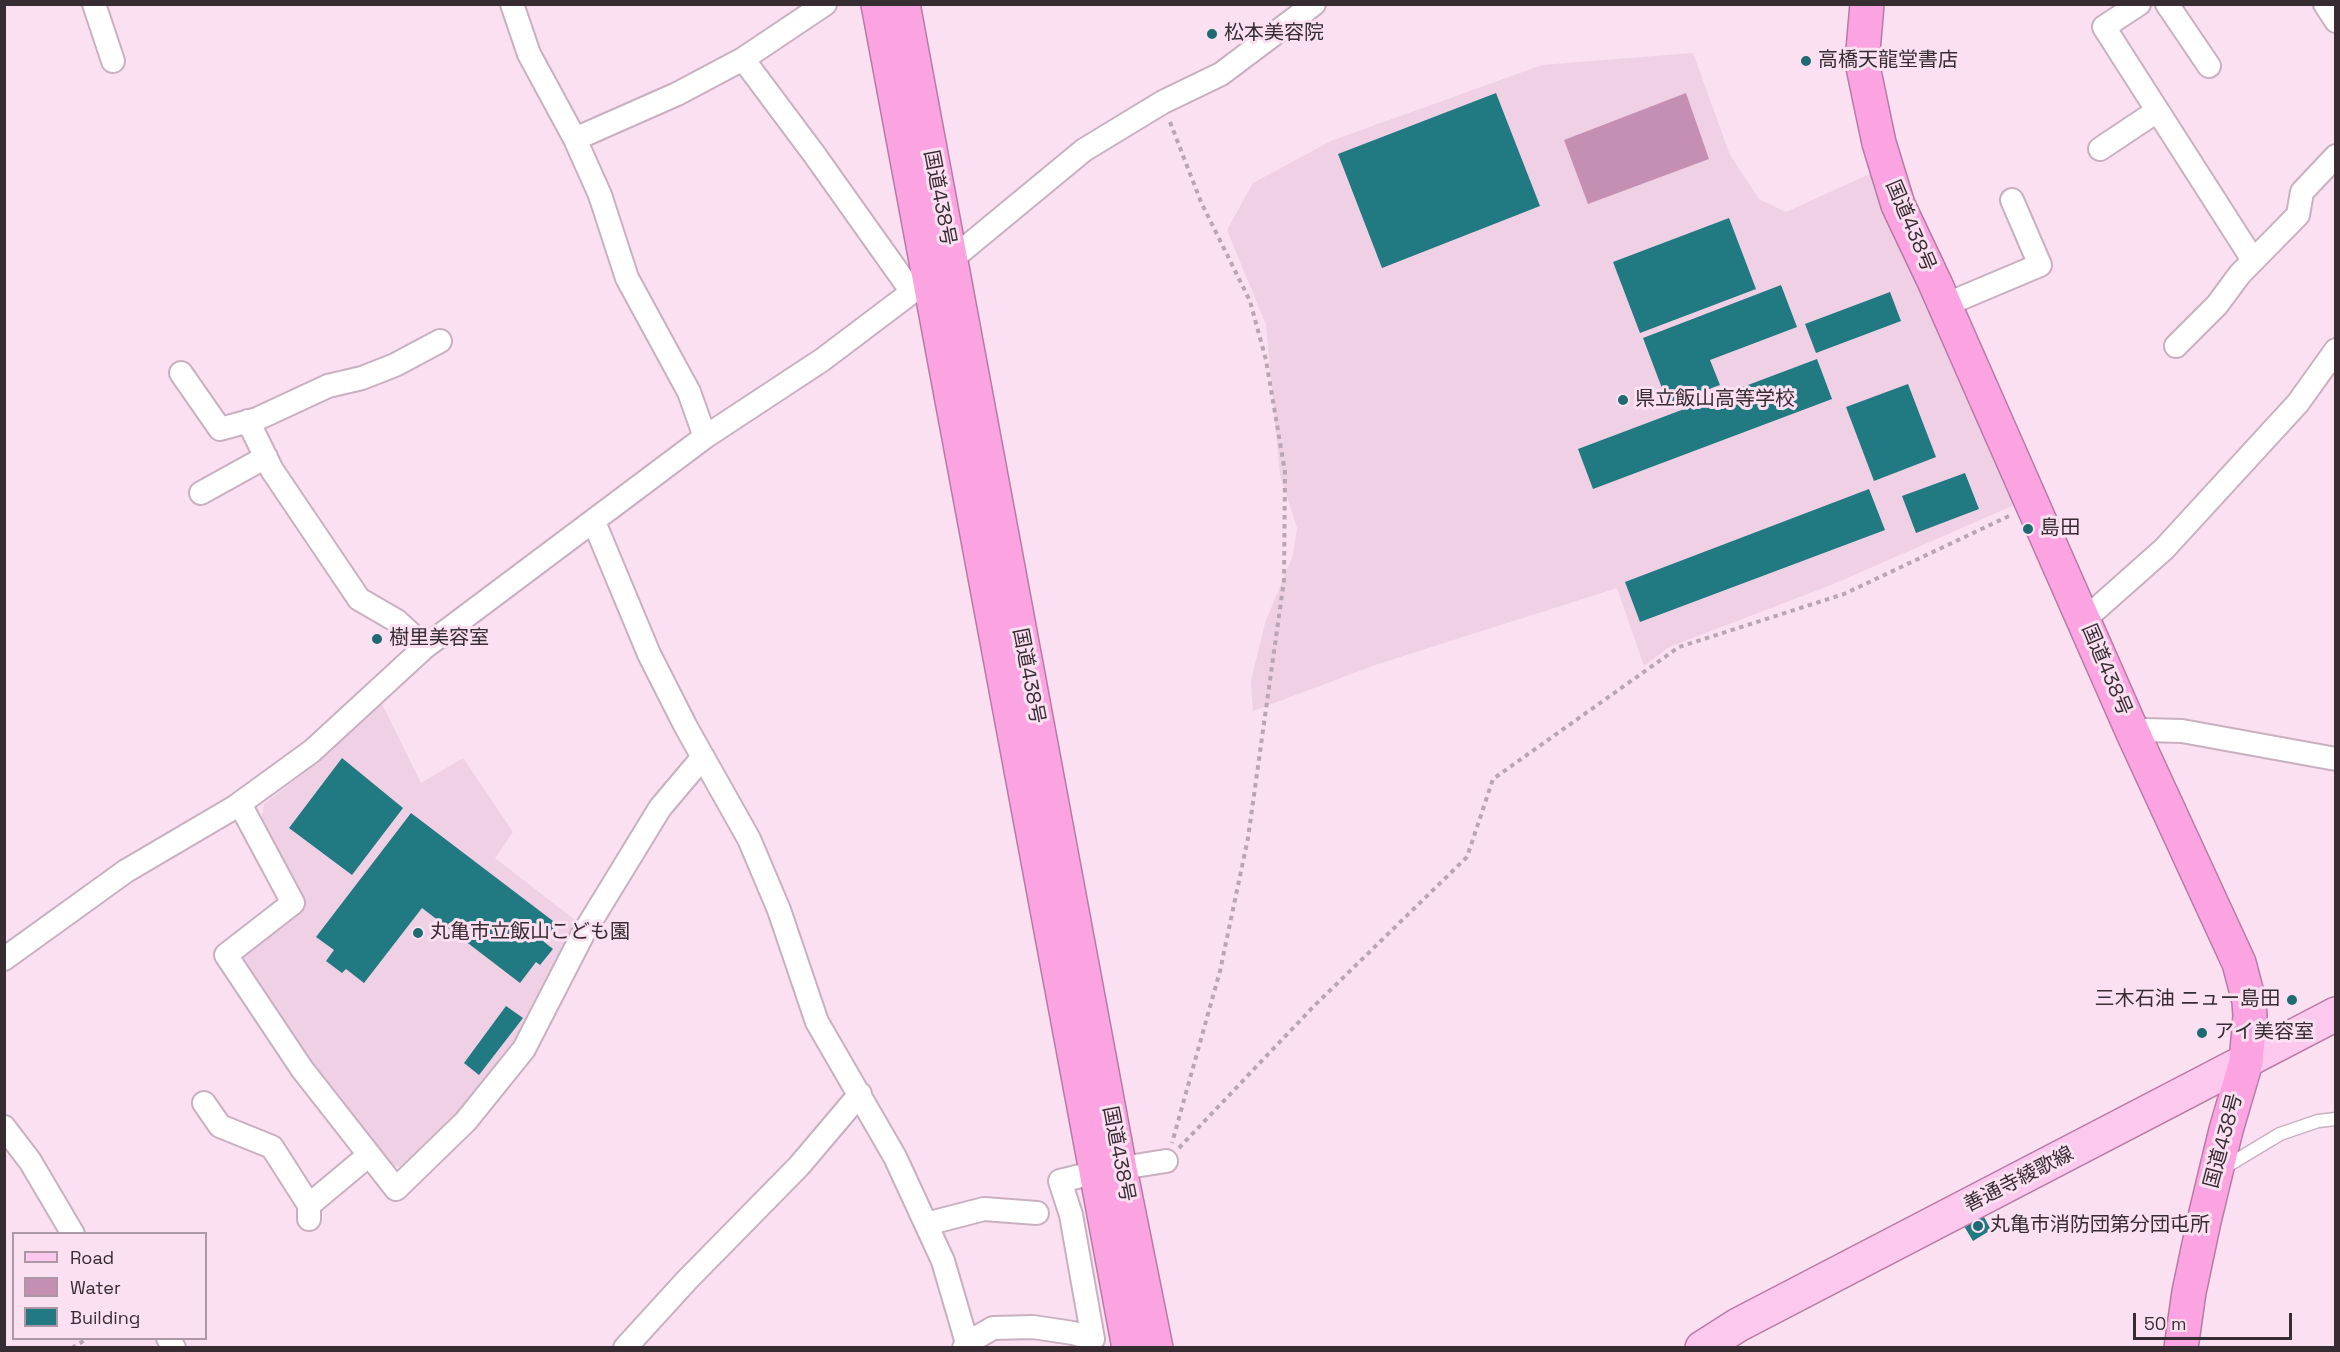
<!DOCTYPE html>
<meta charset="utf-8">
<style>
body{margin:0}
#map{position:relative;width:2340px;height:1352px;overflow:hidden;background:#fae0f1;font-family:"Space Grotesk",sans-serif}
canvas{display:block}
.frame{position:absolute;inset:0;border:6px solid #362c32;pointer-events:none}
.legend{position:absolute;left:12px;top:1232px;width:195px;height:108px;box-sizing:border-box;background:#fae0f1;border:2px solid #ac98a5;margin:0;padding:8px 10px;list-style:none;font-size:18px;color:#362c32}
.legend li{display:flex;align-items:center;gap:12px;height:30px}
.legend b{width:30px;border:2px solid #ac98a5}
.scale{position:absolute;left:2133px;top:1313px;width:159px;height:27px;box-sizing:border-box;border:3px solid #362c32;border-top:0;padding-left:8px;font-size:18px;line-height:21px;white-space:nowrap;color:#362c32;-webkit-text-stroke:4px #fae0f1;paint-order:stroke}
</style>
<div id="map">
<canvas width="2340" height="1352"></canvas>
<div class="frame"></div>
<ul class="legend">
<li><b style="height:8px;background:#fdc8ed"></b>Road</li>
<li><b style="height:16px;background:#c58fb3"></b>Water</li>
<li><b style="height:16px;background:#217981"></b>Building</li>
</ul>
<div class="scale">50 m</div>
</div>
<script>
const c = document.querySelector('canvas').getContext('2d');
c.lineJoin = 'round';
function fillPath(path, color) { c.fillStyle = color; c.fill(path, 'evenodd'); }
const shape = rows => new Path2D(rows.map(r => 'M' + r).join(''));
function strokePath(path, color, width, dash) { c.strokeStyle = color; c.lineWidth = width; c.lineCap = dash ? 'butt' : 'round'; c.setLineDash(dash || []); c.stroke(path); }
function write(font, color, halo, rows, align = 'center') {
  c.font = font + ' "Space Grotesk","Noto Sans JP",sans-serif'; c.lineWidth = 6; c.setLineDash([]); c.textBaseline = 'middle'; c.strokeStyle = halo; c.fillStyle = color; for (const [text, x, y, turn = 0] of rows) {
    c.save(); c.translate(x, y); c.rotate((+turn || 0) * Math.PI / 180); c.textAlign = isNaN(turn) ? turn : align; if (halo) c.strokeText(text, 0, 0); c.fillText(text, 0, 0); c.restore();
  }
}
const built = shape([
 [1693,53,1730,155,1759,199,1786,212,1874,172,2019,503,1831,585,1669,647,1644,666,1617,588,1378,664,1253,711,1251,681,1265,623,1293,555,1297,528,1280,475,1266,325,1227,230,1253,183,1331,141,1542,65],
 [382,704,421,783,463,758,513,832,495,858,575,920,540,997,512,1048,491,1077,405,1167,389,1166,294,1042,243,963,246,946,305,909,261,824,264,804,323,758]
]);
const water = shape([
 [1686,93,1709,159,1588,204,1564,140]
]);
const building = shape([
 [1496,93,1540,206,1382,268,1338,154],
 [1729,218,1756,289,1640,333,1613,262],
 [1781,285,1797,327,1710,360,1720,385,1668,404,1643,338],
 [1890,292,1901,321,1816,353,1805,324],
 [1817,359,1832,399,1593,489,1578,449],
 [1908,384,1936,457,1874,481,1846,407],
 [1965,473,1979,509,1916,533,1902,496],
 [1869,489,1885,530,1640,622,1625,582],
 [342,758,403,808,352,875,289,828],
 [411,813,557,924,543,941,553,949,540,965,536,962,520,983,422,908,364,983,346,969,342,973,326,961,334,950,316,937],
 [506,1006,523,1018,479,1075,464,1063],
 [1983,1215,1991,1230,1973,1241,1964,1226]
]);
const path = shape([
 [1170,122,1201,202,1250,301,1266,360,1285,472,1284,580,1248,838,1220,971,1172,1143],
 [1179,1148,1313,1007,1467,857,1493,779,1679,647,1844,594,2009,516],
 [72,1348,88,1338]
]);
const lane = shape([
 [2222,1169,2280,1134,2318,1121,2336,1119]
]);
const street = shape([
 [94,4,113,61],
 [512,4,529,54,575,139,600,195,627,278,689,392,705,437],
 [2139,4,2104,27,2253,260],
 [2167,4,2209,66],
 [2325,4,2336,21],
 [743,59,825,4],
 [575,139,677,94,743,59,814,154,912,292],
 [2100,149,2157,111],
 [1945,305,2040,265,2012,200],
 [2176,346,2217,305,2240,274,2298,215,2302,192,2336,156],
 [181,373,220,429,257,419,328,386,362,378,395,365,440,341],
 [248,421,272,470,359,599,397,621,425,647],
 [201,493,266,457],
 [594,522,649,654,686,727,749,839,779,910,817,1022,895,1157,943,1261,967,1343],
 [2084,620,2164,549,2298,403,2336,350],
 [2133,733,2144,730,2182,731,2336,759],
 [240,804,293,903,226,955,302,1069,396,1189,466,1121,524,1049,583,934,660,808,703,757],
 [4,959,126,871,235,807,312,751,425,647,705,437,822,360,912,292,1084,150,1163,102,1221,74,1314,4],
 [204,1103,220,1126,272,1147,309,1205,309,1219],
 [4,1127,30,1161,73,1234],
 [309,1205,369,1155],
 [926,1224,984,1209,1037,1213],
 [168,1338,174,1348],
 [625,1348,687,1280,799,1166,860,1094],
 [964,1348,967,1343,993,1328,1033,1327,1073,1333,1093,1339,1071,1215,1060,1181,1097,1172,1166,1161]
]);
const primary = shape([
 [1702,1348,1738,1325,2336,1014]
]);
const highway = shape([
 [878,4,1129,1348],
 [903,4,1120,1169,1156,1348],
 [1867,4,1862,62,1879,143,1898,205,1935,283,2133,733,2239,963,2249,1001,2250,1016,2246,1062,2226,1130,2204,1221,2189,1292,2181,1348]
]);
const markers = [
 [1212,34,6,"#1e6a71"],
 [1806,61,6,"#1e6a71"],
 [1623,400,6,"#1e6a71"],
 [2028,529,6,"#1e6a71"],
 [377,639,6,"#1e6a71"],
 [418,933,6,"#1e6a71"],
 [2292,1000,6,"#1e6a71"],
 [2202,1033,6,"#1e6a71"],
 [1978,1226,6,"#1e6a71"]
];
const poiNames = [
 ["松本美容院",1224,34],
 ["高橋天龍堂書店",1818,61],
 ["県立飯山高等学校",1635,400],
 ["島田",2040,529],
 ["樹里美容室",389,639],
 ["丸亀市立飯山こども園",430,933],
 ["三木石油 ニュー島田",2280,1000,"right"],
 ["アイ美容室",2214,1033],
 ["丸亀市消防団第分団屯所",1990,1226]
];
const streetNames = [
 ["国道438号",939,198,79],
 ["国道438号",1910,226,67],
 ["国道438号",2106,670,67],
 ["国道438号",1028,676,79],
 ["国道438号",2224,1141,-75],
 ["国道438号",1118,1154,79],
 ["善通寺綾歌線",2019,1180,-27]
];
fillPath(built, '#efd0e5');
fillPath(water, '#c58fb3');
fillPath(building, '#217981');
strokePath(lane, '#c9b0c0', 15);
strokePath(street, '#c9b0c0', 26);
strokePath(primary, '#b77aa4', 36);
strokePath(highway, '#b77aa4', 36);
strokePath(path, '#baa6b3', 4, [4.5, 4.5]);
strokePath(lane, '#fff', 12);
strokePath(street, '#fff', 22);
strokePath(primary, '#fdc8ed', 33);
strokePath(highway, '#fca4e1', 33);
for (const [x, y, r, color] of markers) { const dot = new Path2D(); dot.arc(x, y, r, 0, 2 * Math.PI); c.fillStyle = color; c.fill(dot); strokePath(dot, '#fae0f1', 2); }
write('20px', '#362c32', '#fae0f1', poiNames, 'left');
write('20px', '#362c32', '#fae0f1', streetNames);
</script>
